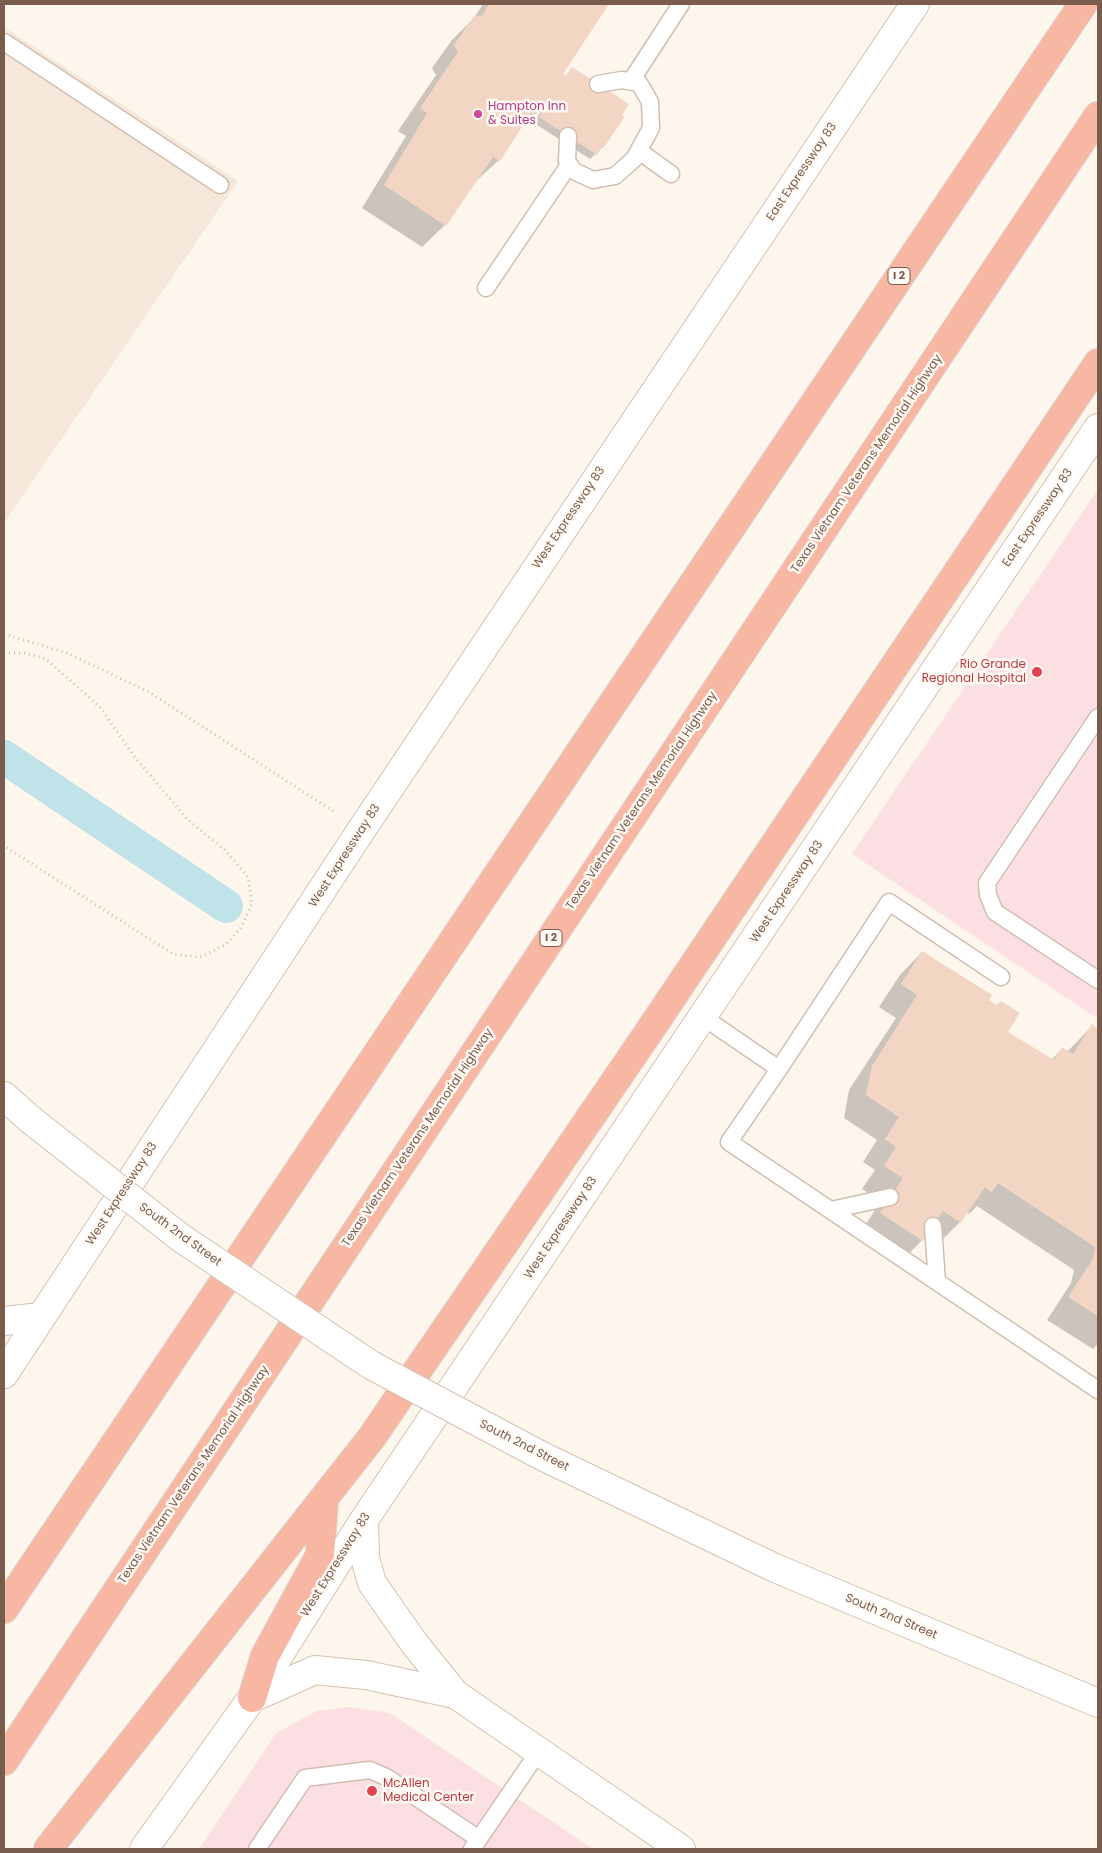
<!DOCTYPE html>
<style>
body{margin:0}
#map{position:relative;width:1102px;height:1853px;overflow:hidden;background:#fdf6ec;font-family:Poppins,sans-serif}
canvas{display:block}
.frame{position:absolute;inset:0;border:5px solid #7a5c4d;pointer-events:none}
</style>
<div id="map">
<canvas width="1102" height="1853"></canvas>
<div class="frame"></div>
</div>
<script>
const c = document.querySelector('canvas').getContext('2d');
c.lineJoin = 'round';
function fillPath(path, color) { c.fillStyle = color; c.fill(path, 'evenodd'); }
const shape = rows => new Path2D(rows.map(r => 'M' + r).join(''));
function strokePath(path, color, width, dash) { c.strokeStyle = color; c.lineWidth = width; c.lineCap = dash ? 'butt' : 'round'; c.setLineDash(dash || []); c.stroke(path); }
function write(font, color, halo, rows, align = 'center') {
  c.font = font + ' Poppins,sans-serif'; c.lineWidth = 5; c.setLineDash([]); c.textBaseline = 'middle'; c.strokeStyle = halo; c.fillStyle = color; for (const [text, x, y, turn = 0] of rows) {
    c.save(); c.translate(x, y); c.rotate((+turn || 0) * Math.PI / 180); c.textAlign = isNaN(turn) ? turn : align; if (halo) c.strokeText(text, 0, 0); c.fillText(text, 0, 0); c.restore();
  }
}
const residential = shape([
 [4,27,238,181,4,523]
]);
const medical = shape([
 [1098,489,1098,1019,852,854],
 [349,1707,390,1713,593,1849,199,1849,276,1733,317,1711]
]);
const shadow = shape([
 [483,4,607,4,561,74,564,77,572,69,604,146,590,159,534,123,543,107,521,127,499,160,475,182,445,225,422,247,362,208,406,136,398,131,436,75,432,68,452,40,474,18],
 [922,952,987,1001,1007,1032,1051,1060,1062,1049,1067,1052,1092,1026,1098,1030,1098,1344,1093,1349,1047,1320,1071,1283,1074,1270,977,1206,969,1214,967,1212,960,1222,937,1245,925,1237,900,1263,858,1236,881,1201,862,1189,875,1170,863,1162,877,1140,844,1118,849,1090,896,1018,879,1007,900,975]
]);
const canal = shape([
 [4,757,226,906]
]);
const building = shape([
 [489,4,609,4,563,74,566,76,572,67,629,104,622,115,625,116,605,146,603,145,597,155,539,117,546,106,542,104,534,115,531,113,500,161,493,157,446,226,384,185,427,113,420,108,458,52,454,45,474,16,482,16],
 [922,951,992,995,989,1000,996,1005,1001,1001,1020,1013,1008,1032,1054,1060,1062,1047,1073,1054,1092,1024,1098,1029,1098,1316,1068,1297,1093,1259,1095,1247,998,1183,992,1192,985,1187,961,1223,943,1211,923,1241,880,1213,903,1178,884,1166,896,1147,885,1139,899,1117,866,1095,872,1066,917,995,901,984]
]);
const path = shape([
 [4,634,67,653,149,692,336,813],
 [4,653,25,653,46,659,100,707,134,756,187,819,226,851,248,877,252,904,241,928,225,945,200,957,173,954,4,846]
]);
const lane = shape([
 [4,42,220,185],
 [631,81,681,4],
 [568,136,567,161,574,171,593,180,615,176,634,159,651,128,650,102,639,83,622,80,598,84],
 [639,151,671,174],
 [486,288,569,165],
 [1098,717,987,883,988,895,995,912,1098,980],
 [703,1017,779,1069,889,902,1001,977],
 [779,1069,729,1142,1098,1390],
 [831,1210,890,1197],
 [933,1226,937,1282],
 [257,1849,305,1778,370,1770,386,1777,479,1839],
 [472,1849,539,1751]
]);
const secondary = shape([
 [4,1096,31,1120],
 [4,1321,41,1317],
 [4,1374,362,829,915,4],
 [542,1456,775,1568,1098,1703],
 [364,1520,365,1558,372,1583,414,1643,455,1694,681,1849],
 [252,1698,315,1670,366,1675,455,1694],
 [144,1849,252,1698,364,1520,1098,428]
]);
const highway = shape([
 [4,1609,1083,4],
 [252,1698,265,1656,320,1555,324,1500],
 [4,1761,1098,116],
 [48,1849,372,1437,646,1036,1098,363]
]);
const secondaryBridge = shape([
 [31,1120,181,1238,371,1365,542,1456]
]);
const markers = [
 [478,114,5,"#d1479c"],
 [1037,672,6,"#e0444e"],
 [372,1791,6,"#e0444e"]
];
const shields = [
 [899,276,22],
 [551,938,22]
];
const shieldNames = [
 ["I 2",899,276],
 ["I 2",551,938]
];
const hotelNames = [
 ["Hampton Inn",488,107],
 ["& Suites",488,121]
];
const streetNames = [
 ["East Expressway 83",802,172,-56],
 ["Texas Vietnam Veterans Memorial Highway",867,464,-56],
 ["West Expressway 83",569,518,-56],
 ["East Expressway 83",1038,518,-56],
 ["Texas Vietnam Veterans Memorial Highway",642,801,-56],
 ["West Expressway 83",345,856,-57],
 ["West Expressway 83",787,892,-56],
 ["Texas Vietnam Veterans Memorial Highway",418,1138,-56],
 ["West Expressway 83",122,1194,-57],
 ["West Expressway 83",561,1228,-56],
 ["South 2nd Street",180,1235,36],
 ["South 2nd Street",524,1446,27],
 ["Texas Vietnam Veterans Memorial Highway",194,1475,-56],
 ["West Expressway 83",336,1565,-58],
 ["South 2nd Street",891,1617,23]
];
const healthNames = [
 ["Rio Grande",1026,665],
 ["Regional Hospital",1026,679],
 ["McAllen",383,1784,"left"],
 ["Medical Center",383,1798,"left"]
];
fillPath(residential, '#f5e8da');
fillPath(medical, '#fbdfe3');
fillPath(shadow, '#0003');
strokePath(canal, '#bfe3e8', 34);
fillPath(building, '#f3d5c3');
strokePath(lane, '#d1beb0', 19);
strokePath(secondary, '#d6c0b0', 30);
strokePath(highway, '#dad1cd', 30);
strokePath(path, '#d9b8a5', 3, [1, 4]);
strokePath(lane, '#fff', 16);
strokePath(secondary, '#fff', 28);
strokePath(highway, '#f7b7a3', 28);
strokePath(secondaryBridge, '#d6c0b0', 30, []);
strokePath(secondaryBridge, '#fff', 28);
for (const [x, y, r, color] of markers) { const dot = new Path2D(); dot.arc(x, y, r, 0, 2 * Math.PI); c.fillStyle = color; c.fill(dot); strokePath(dot, '#fffaf3', 2); }
for (const [x, y, w] of shields) { const box = new Path2D(); box.roundRect(x - w / 2, y - 8.5, w, 17, 4); c.fillStyle = '#fffaf3'; c.fill(box); strokePath(box, '#7a5c4d', 1); }
write('bold 11px', '#7a5c4d', null, shieldNames);
write('12px', '#b23c85', '#fffaf3', hotelNames, 'left');
write('12px', '#7a5c4d', '#fffaf3', streetNames);
write('12px', '#be3a42', '#fffaf3', healthNames, 'right');
</script>
